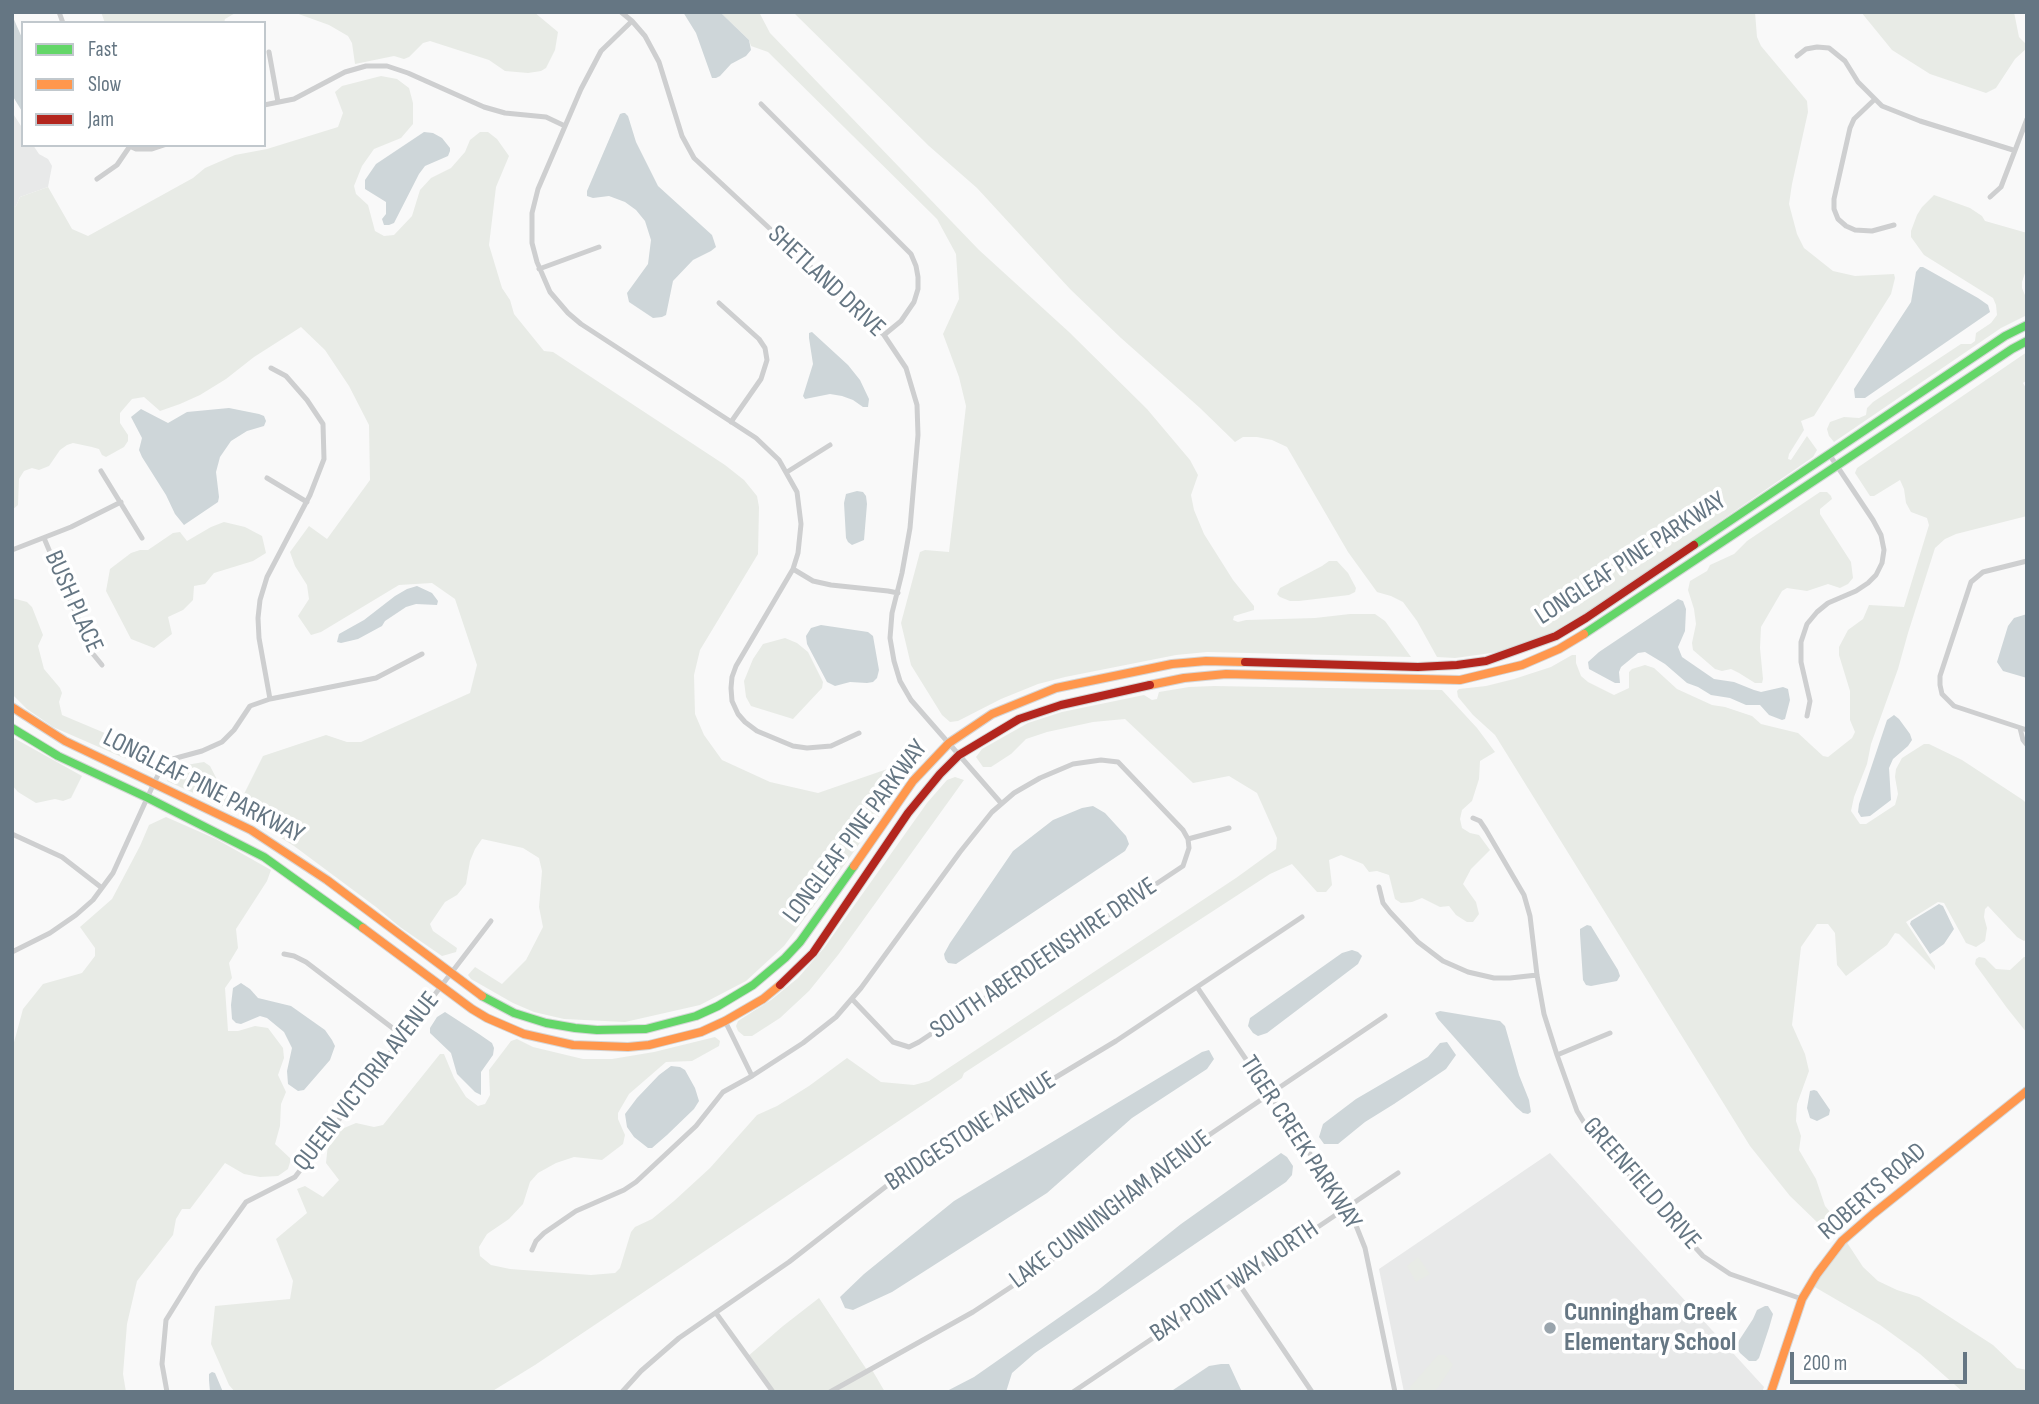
<!DOCTYPE html>
<style>
body{margin:0}
#map{position:relative;width:2039px;height:1404px;overflow:hidden;background:#f9f9f9;font-family:"Sofia Sans Condensed",sans-serif}
canvas{display:block}
.frame{position:absolute;inset:0;border:14px solid #657683;pointer-events:none}
.legend{position:absolute;left:21px;top:21px;width:245px;height:126px;box-sizing:border-box;background:#fff;border:2px solid #c1c8cd;margin:0;padding:9px 12px;list-style:none;font-size:21px;color:#657683}
.legend li{display:flex;align-items:center;gap:14px;height:35px}
.legend b{width:35px;border:2px solid #c1c8cd}
.scale{position:absolute;left:1790px;top:1352px;width:177px;height:32px;box-sizing:border-box;border:4px solid #657683;border-top:0;padding-left:9px;font-size:21px;line-height:24px;white-space:nowrap;color:#657683;-webkit-text-stroke:5px #fff;paint-order:stroke}
</style>
<div id="map">
<canvas width="2039" height="1404"></canvas>
<div class="frame"></div>
<ul class="legend">
<li><b style="height:9px;background:#63d668"></b>Fast</li>
<li><b style="height:9px;background:#ff974d"></b>Slow</li>
<li><b style="height:9px;background:#b3261e"></b>Jam</li>
</ul>
<div class="scale">200 m</div>
</div>
<script>
const c = document.querySelector('canvas').getContext('2d');
c.lineJoin = 'round';
function fillPath(path, color) { c.fillStyle = color; c.fill(path, 'evenodd'); }
const shape = rows => new Path2D(rows.map(r => 'M' + r).join(''));
function strokePath(path, color, width, dash) { c.strokeStyle = color; c.lineWidth = width; c.lineCap = dash ? 'butt' : 'round'; c.setLineDash(dash || []); c.stroke(path); }
function write(font, color, halo, rows, align = 'center') {
  c.font = font + ' "Sofia Sans Condensed",sans-serif'; c.lineWidth = 7; c.setLineDash([]); c.textBaseline = 'middle'; c.strokeStyle = halo; c.fillStyle = color; for (const [text, x, y, turn = 0] of rows) {
    c.save(); c.translate(x, y); c.rotate((+turn || 0) * Math.PI / 180); c.textAlign = isNaN(turn) ? turn : align; if (halo) c.strokeText(text, 0, 0); c.fillText(text, 0, 0); c.restore();
  }
}
const built = shape([
 [12,112,23,129,23,145,33,145,39,154,48,159,52,166,48,187,20,197,16,206,13,208],
 [1550,1153,1764,1387,1762,1392,1404,1392,1379,1269]
]);
const green = shape([
 [101,12,237,12,225,19,224,23,105,23],
 [293,12,534,12,558,32,555,50,546,68,541,71,528,73,505,71,489,60,430,41,423,43,409,57,404,59,394,56,355,64,352,43,348,36,329,25],
 [720,12,759,12,770,33,979,250,1069,332,1147,409,1190,460,1198,475,1191,495,1194,510,1204,534,1233,580,1254,606,1254,610,1234,616,1233,620,1238,622,1246,620,1315,618,1350,614,1375,614,1385,621,1411,657,1207,652,1176,655,1065,677,1038,684,1001,699,958,721,950,722,942,715,911,665,901,623,920,552,925,550,949,552,966,406,959,377,943,334,959,299,956,254,937,219,768,52,751,46,749,40],
 [793,12,1755,12,1757,37,1761,46,1807,101,1808,112,1792,184,1789,204,1797,234,1804,248,1833,271,1855,276,1894,274,1895,278,1891,294,1814,416,1801,421,1804,430,1789,454,1788,459,1791,460,1807,436,1817,450,1813,457,1584,615,1554,633,1513,650,1455,658,1437,657,1417,621,1403,602,1391,596,1377,592,1348,552,1287,447,1272,440,1257,437,1243,437,1235,442,1200,408,1121,338,1070,289,977,188,929,146],
 [1861,12,2014,12,2019,37,2026,44,2027,48,2015,59,1996,88,1986,93,1930,74,1892,50],
 [381,76,397,79,409,88,413,103,413,124,401,138,374,149,362,166,354,186,356,194,368,205,375,231,384,236,394,235,412,216,420,190,431,178,451,168,465,152,470,140,480,132,488,132,497,139,509,156,496,187,489,245,502,288,510,300,514,314,544,351,553,352,725,465,744,480,757,496,759,507,758,554,700,650,694,675,695,714,704,735,722,760,770,782,818,793,896,766,912,756,916,759,914,766,845,864,784,946,746,981,700,1005,625,1022,564,1019,534,1012,513,1003,471,979,468,975,475,967,502,984,526,960,543,927,539,907,542,871,539,858,523,848,482,839,475,849,470,861,466,884,457,895,445,902,430,924,433,931,457,948,456,952,442,956,400,927,376,907,294,846,249,818,167,781,176,770,186,765,204,762,210,766,224,793,234,799,243,796,263,756,326,735,347,742,361,742,470,693,477,665,455,599,432,583,399,585,321,632,311,635,298,616,309,599,307,585,295,566,290,552,309,526,327,539,370,480,369,425,349,386,325,350,301,327,254,357,226,379,200,395,180,404,160,411,144,397,132,399,120,413,120,423,128,435,128,441,124,447,106,457,102,455,99,449,92,447,73,443,67,445,60,450,49,466,39,470,32,468,24,471,19,479,18,505,12,510,12,208,16,206,20,197,48,187,72,229,88,236,193,178,205,168,235,155,267,149,338,127,343,113,335,92,342,86],
 [1934,195,1970,208,1982,216,1985,221,2027,233,2027,267,2022,282,2022,288,2027,300,2027,315,2001,328,1834,442,1829,436,1827,429,1830,422,1844,417,1859,418,1866,415,1867,408,1873,402,1961,344,1971,344,1975,341,1976,333,1991,323,1997,315,1996,305,1993,298,1924,255,1911,237,1911,231,1917,215,1922,207],
 [2027,352,2027,380,2023,383,2027,390,2027,516,1956,534,1945,539,1935,548,1908,633,1898,669,1871,744,1867,764,1854,797,1851,811,1860,824,1866,824,1895,805,1898,794,1895,777,1896,769,1902,758,1924,744,1929,744,1962,760,2023,800,2027,804,2027,939,2024,941,2017,937,1988,906,1985,909,1984,917,1987,928,1985,941,1976,947,1966,943,1944,903,1938,902,1906,922,1935,966,1935,970,1899,934,1895,933,1887,945,1846,976,1837,965,1835,933,1828,924,1817,924,1801,947,1792,1025,1805,1054,1809,1071,1797,1104,1796,1121,1801,1136,1799,1150,1816,1179,1825,1206,1840,1224,1838,1227,1830,1226,1819,1224,1790,1196,1750,1146,1495,735,1473,715,1458,697,1457,691,1459,689,1486,686,1514,679,1551,667,1572,655,1576,655,1576,663,1581,676,1588,682,1614,695,1629,688,1629,672,1632,669,1645,665,1654,668,1677,689,1712,705,1725,707,1752,716,1761,724,1798,733,1823,756,1828,757,1852,738,1855,732,1850,720,1850,691,1839,655,1839,647,1848,630,1863,619,1869,605,1904,607,1929,525,1927,518,1911,512,1906,503,1904,489,1900,480,1874,496,1870,496,1855,473,1857,468],
 [1820,492,1827,492,1831,496,1832,499,1820,509,1820,514,1851,562,1853,578,1848,584,1840,588,1828,584,1807,591,1787,588,1782,591,1761,627,1760,648,1763,679,1762,683,1755,683,1739,673,1731,669,1722,671,1715,669,1693,650,1692,643,1696,624,1694,609,1688,590,1690,581,1707,571,1710,565,1734,554,1747,541],
 [224,522,245,527,262,536,266,553,253,561,214,573,205,584,194,586,193,600,183,610,168,617,172,634,154,648,131,639,106,591,110,569,131,553,140,550,148,550,173,533,180,532,187,541,211,527],
 [1329,561,1337,561,1348,573,1356,588,1355,592,1349,595,1299,601,1290,601,1280,597,1277,594,1280,588,1322,566],
 [12,598,27,602,32,607,43,635,38,646,44,669,60,688,62,693,59,702,62,715,138,747,141,757,135,760,124,758,53,727,27,709,12,694],
 [785,638,797,643,808,652,823,682,822,688,793,719,751,706,746,697,744,681,753,659,763,644],
 [1214,686,1442,690,1477,728,1495,752,1480,761,1479,779,1472,801,1462,810,1460,819,1462,828,1470,833,1479,835,1490,850,1471,869,1463,884,1476,902,1479,914,1473,922,1467,922,1456,915,1449,906,1440,907,1422,898,1412,902,1401,903,1395,899,1389,875,1377,871,1369,872,1363,864,1341,855,1329,860,1332,885,1326,892,1317,892,1292,864,1270,874,964,1073,962,1078,921,1106,535,1365,491,1392,235,1392,229,1385,211,1344,215,1306,290,1299,293,1281,276,1239,307,1213,297,1189,305,1186,323,1197,339,1180,326,1163,328,1144,337,1131,356,1123,374,1127,383,1125,440,1054,444,1054,454,1078,466,1097,478,1106,485,1104,490,1095,489,1070,511,1041,517,1039,533,1047,583,1059,612,1059,654,1052,715,1037,720,1041,719,1046,692,1061,666,1062,629,1094,618,1113,618,1119,625,1135,623,1144,602,1160,574,1157,556,1163,538,1173,530,1182,523,1204,509,1219,487,1234,479,1247,480,1256,491,1265,510,1269,591,1275,615,1273,620,1268,631,1232,635,1227,652,1219,674,1201,710,1168,757,1115,777,1106,809,1086,847,1058,881,1082,914,1085,929,1081,1236,878,1276,849,1277,838,1257,793,1229,776,1193,783,1125,719,1093,722,1047,732,1026,739,1011,754,991,767,983,767,976,757,982,749,1028,723,1062,712,1144,695,1152,700,1157,699,1159,692,1189,687],
 [12,737,82,776,71,798,63,801,55,799,36,803,18,792,12,785],
 [955,777,964,780,838,955,809,991,780,1018,752,1036,744,1036,738,1031,736,1026,738,1021,771,1000,798,978,824,948,927,803,947,780],
 [166,817,216,839,271,870,267,881,236,929,238,948,229,963,232,978,225,988,228,1031,238,1031,255,1026,268,1028,283,1048,284,1058,278,1075,286,1092,281,1104,280,1126,275,1144,291,1159,288,1169,278,1176,260,1177,244,1174,225,1163,190,1209,182,1209,176,1219,173,1235,137,1281,127,1324,123,1374,126,1392,12,1392,13,1046,23,1009,43,984,82,973,95,956,95,948,80,927,112,899,140,846,149,825],
 [1979,957,1985,958,1996,969,2010,970,2024,957,2027,957,2027,1033,2007,1008,1975,964,1976,959],
 [1846,1241,1863,1267,1878,1281,1897,1290,1919,1297,1993,1345,2017,1368,2027,1370,2027,1392,1963,1392,1920,1354,1880,1325,1813,1286],
 [1418,1257,1430,1274,1416,1282,1407,1266],
 [819,1298,867,1370,871,1368,885,1392,773,1392,747,1357,783,1326],
 [1438,1355,1445,1355,1453,1365,1439,1386,1433,1392,1409,1392,1410,1387]
]);
const water = shape([
 [683,12,720,12,749,40,751,50,746,56,731,64,720,76,716,78,712,78,696,33],
 [12,15,23,40,23,113,12,95],
 [623,113,625,113,628,116,636,142,658,186,712,235,716,247,711,251,693,260,673,281,666,315,662,317,653,318,629,302,627,293,648,264,651,240,645,221,636,210,625,202,609,196,593,198,587,196,587,191,620,114],
 [424,132,433,133,442,138,450,148,450,151,448,156,425,166,419,174,394,223,389,225,384,225,382,219,386,214,386,202,365,189,365,180,376,164],
 [1920,267,1923,267,1978,298,1988,305,1990,312,1865,398,1855,398,1854,389,1911,302,1916,272],
 [812,332,848,365,860,380,869,399,868,407,863,407,853,400,842,396,830,394,805,399,803,396,813,364,809,338,809,333],
 [229,408,259,414,264,416,266,421,264,426,247,431,231,441,220,457,216,472,219,497,218,502,184,525,175,514,166,495,142,457,139,450,142,438,131,417,141,409,168,423,187,412],
 [857,491,863,492,866,496,867,504,864,540,852,545,848,542,846,538,844,503,846,494],
 [417,586,432,593,438,601,437,605,416,604,406,607,385,621,382,626,358,639,341,643,337,642,339,634,364,620,395,596,407,589],
 [1678,599,1683,601,1686,609,1685,631,1678,647,1682,657,1714,679,1734,682,1754,690,1761,692,1783,687,1788,689,1790,700,1785,719,1782,720,1769,715,1760,705,1746,705,1730,698,1711,695,1698,687,1687,683,1665,664,1645,652,1638,653,1621,667,1619,672,1620,683,1615,683,1589,669,1588,662,1599,652],
 [2027,614,2027,678,2003,671,1997,662,2008,626,2014,618],
 [821,625,868,632,873,636,879,670,877,678,873,682,867,683,850,682,835,686,827,682,807,644,806,636,811,628],
 [1894,715,1899,719,1910,734,1912,740,1908,746,1893,759,1889,768,1891,800,1870,816,1861,817,1858,812,1859,804,1887,720],
 [1093,806,1105,813,1126,836,1129,844,1125,851,956,964,948,963,945,959,944,954,950,943,1013,851,1053,820,1082,808],
 [1939,904,1943,906,1954,929,1944,944,1930,954,1910,924,1911,921],
 [1587,925,1591,926,1618,970,1620,976,1617,981,1591,986,1586,985,1583,980,1580,934,1580,929],
 [1352,950,1358,952,1362,956,1358,964,1267,1033,1258,1036,1253,1033,1248,1026,1250,1018,1342,953],
 [241,983,250,989,258,998,291,1006,325,1030,332,1040,335,1046,330,1060,304,1090,298,1091,288,1084,287,1071,292,1048,284,1032,267,1018,260,1016,241,1024,236,1023,232,1019,231,1005,233,988],
 [1440,1011,1500,1021,1505,1026,1519,1075,1529,1100,1531,1112,1528,1114,1523,1113,1516,1107,1438,1019,1435,1013],
 [445,1012,479,1034,492,1043,494,1048,493,1055,481,1072,481,1095,475,1092,457,1074,451,1053,430,1033,430,1028,437,1017],
 [1447,1042,1456,1055,1446,1069,1394,1104,1365,1122,1338,1144,1324,1144,1319,1137,1323,1124,1356,1099,1428,1057,1440,1043],
 [1209,1050,1214,1059,1207,1069,1132,1118,1047,1193,892,1292,853,1310,845,1308,840,1297,864,1274,954,1201,1202,1052],
 [671,1066,680,1067,685,1070,695,1088,699,1101,694,1109,667,1135,652,1148,648,1148,634,1137,627,1127,625,1114,637,1098,659,1075],
 [1814,1090,1817,1091,1830,1110,1829,1115,1817,1121,1810,1118,1807,1108,1810,1091],
 [1281,1153,1287,1157,1293,1166,1292,1175,1286,1182,1035,1353,1012,1373,1006,1392,945,1392,974,1377,1097,1291,1181,1224],
 [1765,1306,1768,1306,1773,1314,1769,1328,1759,1358,1756,1361,1749,1361,1740,1353,1737,1348,1738,1342,1753,1319,1757,1310],
 [1221,1364,1229,1364,1242,1392,1170,1392,1209,1366],
 [212,1372,215,1373,223,1392,210,1392,209,1380,209,1374]
]);
const street = shape([
 [59,12,63,23],
 [621,12,632,21,645,36,659,62,682,136,694,158,884,335,906,368,917,405,918,435,910,528,902,573,892,613,890,638,894,661,900,681,911,700,1001,803],
 [632,21,601,51,581,89,538,189,532,213,532,243,537,262,550,292,568,313,581,324,756,438,779,460,797,492,801,524,798,553,793,569,736,666,732,677,731,688,732,701,738,714,745,722,757,731,793,746,807,748,831,746,859,733],
 [269,52,278,102],
 [1797,56,1806,49,1817,47,1829,48,1845,61,1858,82,1882,106,1920,121,2013,150],
 [1874,100,1854,119,1850,128,1834,199,1834,209,1838,219,1846,226,1855,230,1872,231,1894,225],
 [761,104,911,254,916,266,918,277,918,289,914,302,901,321,884,335],
 [264,105,294,99,345,72,366,66,387,66,408,73,484,107,505,113,546,117,565,126],
 [129,146,136,149,152,149,164,145],
 [97,179,117,165,130,146],
 [1990,197,2001,187,2027,119],
 [539,269,599,247],
 [719,303,759,339,765,348,767,360,761,379,731,422],
 [101,471,142,538],
 [787,472,830,445],
 [267,478,307,502],
 [44,538,93,654,102,665],
 [12,550,71,527,121,502],
 [2027,561,1983,572,1971,582,1940,676,1940,685,1942,694,1954,706,2027,730],
 [793,569,813,581,831,585,888,591,898,593],
 [270,699,259,638,258,618,260,600,267,577,310,495,324,459,323,424,307,400,286,376,271,368],
 [1807,716,1810,701,1801,662,1801,642,1807,624,1817,612,1828,603,1856,591,1868,583,1876,575,1882,563,1884,550,1881,535,1873,520,1829,454],
 [2020,728,2023,740,2027,745],
 [1473,818,1480,821,1486,830,1524,895,1530,916,1537,975,1544,1014,1557,1055,1577,1111,1588,1129,1703,1256,1730,1274,1802,1299],
 [12,834,62,857,102,888],
 [1188,839,1229,828],
 [1379,887,1383,903,1390,912,1418,942,1443,961,1468,972,1494,978,1510,978,1537,975],
 [12,952,50,933,76,915,93,900,113,873,154,783,163,765,169,760,202,751,222,742,234,730,250,706,270,699,376,678,422,654],
 [284,954,294,956,306,962,403,1036],
 [1197,987,1346,1207,1355,1223,1365,1248,1395,1392],
 [725,1021,752,1076],
 [1557,1055,1610,1033],
 [532,1250,536,1241,544,1233,576,1211,624,1190,636,1182,696,1126,723,1092,752,1076,803,1043,836,1017,861,988,960,852,992,812,1014,793,1040,778,1073,764,1101,760,1118,762,1183,830,1188,839,1189,848,1183,866,919,1042,909,1047,893,1042,852,999],
 [1237,1281,1312,1392],
 [716,1313,773,1392],
 [167,1392,162,1364,166,1320,197,1270,246,1202,295,1177,491,921],
 [622,1392,641,1371,679,1338,789,1262,925,1156,1116,1041,1302,917],
 [830,1392,973,1312,1061,1254,1181,1154,1385,1016],
 [1073,1392,1398,1173]
]);
const fast = shape([
 [1694,545,2005,336,2027,325],
 [1584,634,2012,349,2027,341],
 [12,728,58,756,148,798,264,857,363,928],
 [482,996,514,1013,546,1023,575,1028,597,1030,646,1029,696,1016,718,1006,753,985,785,958,800,942,854,866]
]);
const slow = shape([
 [1150,685,1184,678,1226,674,1460,680,1522,665,1559,649,1584,634],
 [12,707,65,741,251,830,327,880,482,996],
 [854,866,913,781,949,743,992,714,1056,688,1172,664,1206,661,1245,662],
 [363,928,472,1009,487,1018,524,1034,573,1045,628,1047,649,1045,701,1032,725,1021,763,999,780,985],
 [1771,1392,1802,1299,1817,1274,1842,1241,1873,1214,2027,1091]
]);
const jam = shape([
 [1245,662,1418,667,1457,665,1486,661,1556,636,1586,618,1694,545],
 [780,985,813,953,908,813,940,774,959,755,1019,719,1061,705,1150,685]
]);
const markers = [
 [1550,1328,7,"#99a4ac"]
];
const streetNames = [
 ["SHETLAND DRIVE",826,282,43],
 ["LONGLEAF PINE PARKWAY",1631,559,-33],
 ["BUSH PLACE",73,602,66],
 ["LONGLEAF PINE PARKWAY",203,787,27],
 ["LONGLEAF PINE PARKWAY",856,832,-53],
 ["SOUTH ABERDEENSHIRE DRIVE",1044,959,-34],
 ["QUEEN VICTORIA AVENUE",367,1082,-52],
 ["BRIDGESTONE AVENUE",971,1132,-33],
 ["TIGER CREEK PARKWAY",1300,1143,57],
 ["GREENFIELD DRIVE",1641,1184,49],
 ["ROBERTS ROAD",1873,1192,-41],
 ["LAKE CUNNINGHAM AVENUE",1111,1210,-37],
 ["BAY POINT WAY NORTH",1235,1282,-34]
];
const poiNames = [
 ["Cunningham Creek",1564,1313],
 ["Elementary School",1564,1343]
];
fillPath(built, '#e8e9e9');
fillPath(green, '#e8ebe6');
fillPath(water, '#ced6d9');
strokePath(fast, '#d5d6d7', 10);
strokePath(slow, '#d5d6d7', 10);
strokePath(jam, '#d5d6d7', 10);
strokePath(street, '#cecfd0', 5);
strokePath(fast, '#63d668', 8);
strokePath(slow, '#ff974d', 8);
strokePath(jam, '#b3261e', 8);
for (const [x, y, r, color] of markers) { const dot = new Path2D(); dot.arc(x, y, r, 0, 2 * Math.PI); c.fillStyle = color; c.fill(dot); strokePath(dot, '#fff', 2.5); }
write('26px', '#657683', '#fff', streetNames);
write('bold 26px', '#657683', '#fff', poiNames, 'left');
</script>
